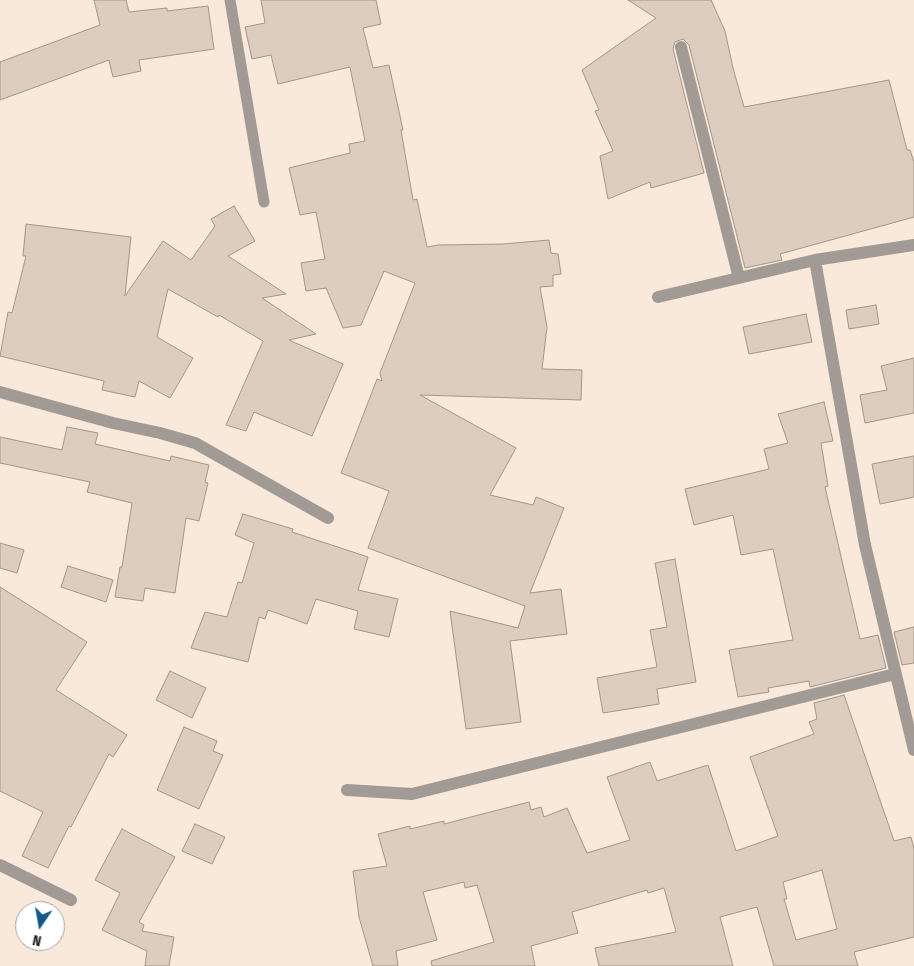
<!DOCTYPE html>
<style>
body{margin:0}
#map{position:relative;width:914px;height:966px;overflow:hidden;background:#f8e9da;font-family:"Fira Sans Condensed",sans-serif}
canvas{display:block}
.north{position:absolute;left:15px;top:901px;width:50px;height:50px;box-sizing:border-box;background:#fff;border:1px solid #a7a5a3;border-radius:50%;rotate:192deg;font-size:14px;font-weight:700;line-height:20px;text-align:center;color:#241e19}
.north::after{content:'';display:block;margin:auto;width:18px;height:22px;background:#0e5a8d;clip-path:polygon(50% 0,100% 100%,50% 72%,0 100%)}
</style>
<div id="map">
<canvas width="914" height="966"></canvas>
<div class="north">N</div>
</div>
<script>
const c = document.querySelector('canvas').getContext('2d');
c.lineJoin = 'round';
function fillPath(path, color) { c.fillStyle = color; c.fill(path, 'evenodd'); }
const shape = rows => new Path2D(rows.map(r => 'M' + r).join(''));
function strokePath(path, color, width, dash) { c.strokeStyle = color; c.lineWidth = width; c.lineCap = dash ? 'butt' : 'round'; c.setLineDash(dash || []); c.stroke(path); }
const building = shape([
 [94,0,126,0,129,12,167,8,167,11,208,6,214,49,139,60,141,71,113,77,109,60,0,100,0,62,100,25,94,0],
 [261,0,376,0,381,24,363,28,373,68,389,65,403,130,401,130,413,200,417,199,427,247,438,245,503,244,549,240,551,253,558,254,561,274,553,275,553,286,540,287,547,327,542,369,582,370,581,400,420,395,516,448,490,495,533,505,536,497,564,508,530,593,561,589,567,634,510,641,521,722,466,729,450,611,518,628,525,606,368,548,389,491,341,473,377,379,382,381,380,373,415,283,384,271,361,325,343,328,326,288,306,291,301,263,325,259,316,212,300,215,289,168,350,153,349,144,365,141,350,67,278,84,271,55,252,59,245,27,265,23,261,0],
 [628,0,711,0,725,31,733,68,744,107,889,80,907,150,910,150,914,162,914,217,780,254,782,260,745,268,689,45,683,39,675,42,673,49,704,173,651,188,650,182,608,199,600,156,613,151,595,111,599,110,582,70,656,18,628,0],
 [234,206,255,241,228,256,286,294,262,298,316,334,289,340,343,364,312,436,254,412,246,431,226,425,263,341,219,315,218,317,168,289,157,337,193,358,170,398,139,381,135,397,102,390,104,381,0,356,8,312,12,313,26,256,23,256,26,224,131,237,125,296,163,241,191,260,215,226,211,219,234,206],
 [876,305,879,324,849,329,846,310,876,305],
 [806,314,812,342,749,354,743,327,806,314],
 [914,358,914,413,865,423,860,395,887,390,881,366,914,358],
 [824,402,833,441,821,443,828,486,825,487,860,639,878,635,886,668,810,687,809,681,768,688,769,692,738,697,729,650,793,640,773,549,741,555,733,515,694,525,685,489,769,469,764,449,788,443,778,414,824,402],
 [67,427,98,433,95,444,170,461,171,456,209,465,205,482,208,483,199,521,186,518,175,593,145,588,143,601,115,597,120,567,122,567,132,503,87,492,90,482,0,463,0,437,62,450,67,427],
 [914,456,914,497,880,504,872,464,914,456],
 [243,514,293,529,292,532,368,557,358,590,398,599,389,637,354,629,358,611,316,599,307,624,268,610,265,619,259,617,248,662,191,648,205,612,227,617,238,582,242,583,254,543,235,535,243,514],
 [0,543,24,550,17,573,0,568,0,543],
 [675,559,696,682,657,689,659,704,603,713,597,678,657,667,650,630,667,627,655,563,675,559],
 [68,566,113,580,106,602,61,587,68,566],
 [0,587,87,642,56,690,127,735,113,757,109,754,71,827,69,826,48,868,22,856,43,812,0,791,0,587],
 [914,627,914,663,902,665,894,632,914,627],
 [170,671,206,688,192,718,156,700,170,671],
 [844,695,894,841,911,837,914,849,914,937,854,952,858,966,774,966,757,907,720,917,733,966,599,966,595,948,676,932,664,888,648,893,647,890,572,912,578,933,531,946,535,966,432,966,431,961,494,942,477,885,465,888,464,882,423,892,437,940,396,951,398,966,373,966,359,917,353,871,387,866,378,834,410,826,410,829,444,821,444,824,529,802,531,810,541,807,544,817,567,808,587,853,630,840,607,777,650,762,657,781,708,765,736,851,778,836,750,757,814,734,809,722,817,719,814,703,844,695],
 [822,870,837,929,796,940,784,899,787,899,783,882,822,870],
 [184,727,217,741,213,751,223,755,199,809,157,790,184,727],
 [195,824,225,837,212,864,182,851,195,824],
 [122,829,175,857,139,922,144,925,142,931,174,937,169,966,145,966,147,951,102,930,120,893,95,880,122,829]
]);
const lane = shape([
 [230,0,264,202]
]);
const street = shape([
 [681,47,739,278],
 [815,260,865,545,914,750],
 [658,297,815,260,914,245],
 [0,392,113,423,160,433,195,443,328,518],
 [347,790,412,794,895,674],
 [0,865,71,900]
]);
fillPath(building, '#ddcdbf');
strokePath(building, '#a49588', 1);
strokePath(lane, '#a29b95', 11);
strokePath(street, '#a29b95', 12);
</script>
